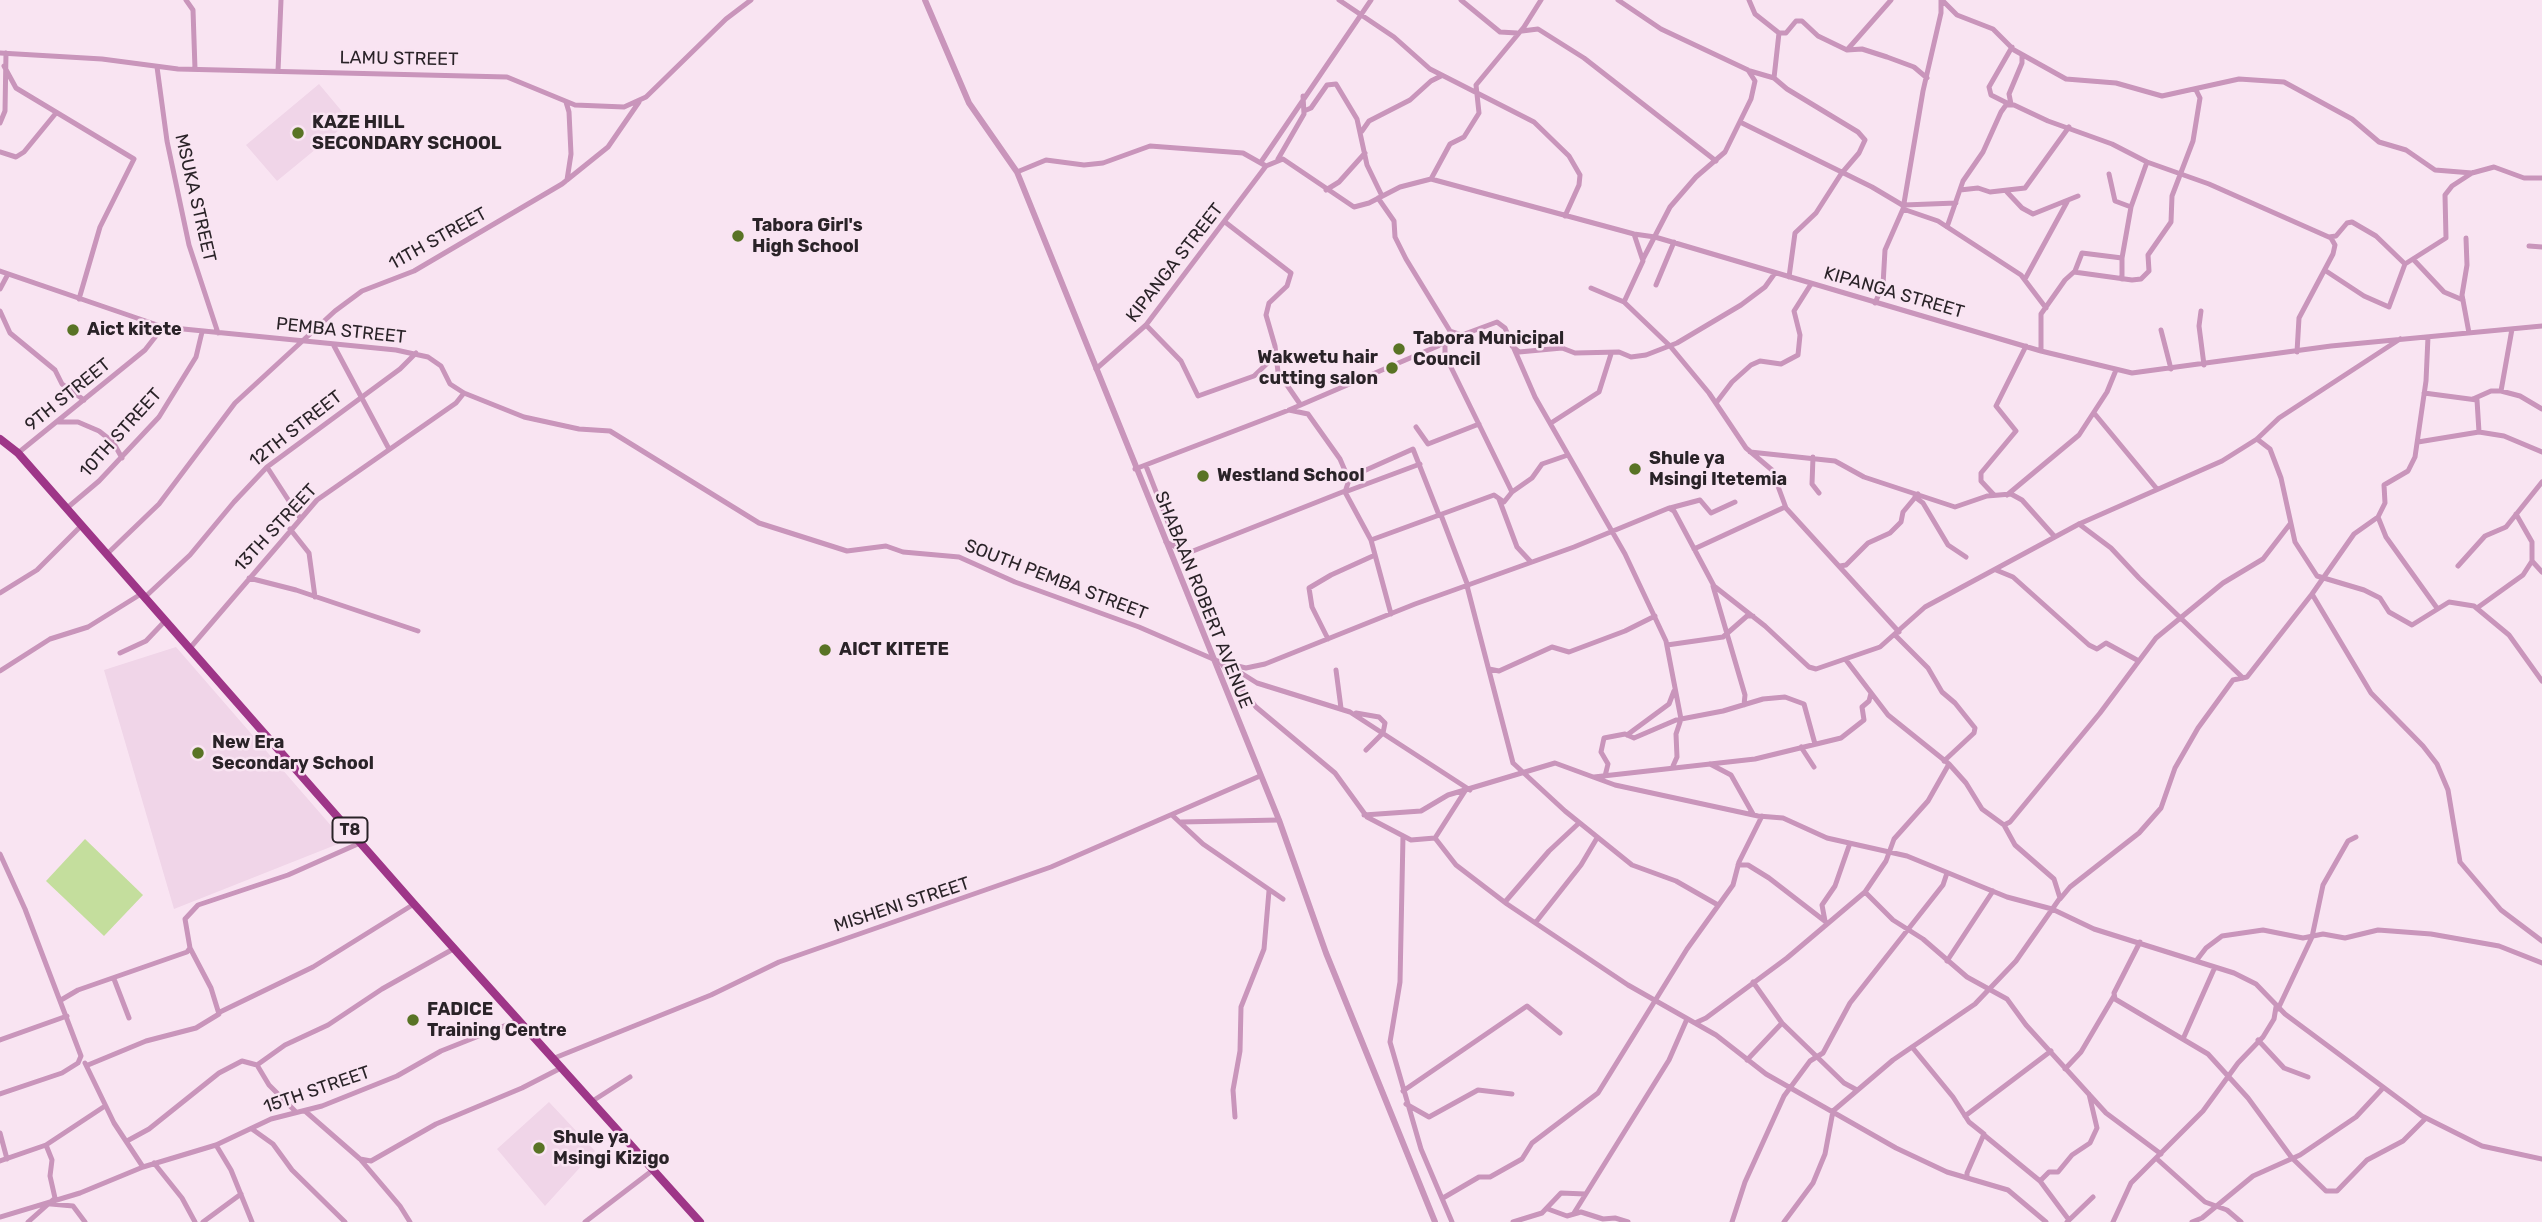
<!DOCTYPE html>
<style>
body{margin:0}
canvas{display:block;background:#f9e4f2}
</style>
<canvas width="2542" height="1222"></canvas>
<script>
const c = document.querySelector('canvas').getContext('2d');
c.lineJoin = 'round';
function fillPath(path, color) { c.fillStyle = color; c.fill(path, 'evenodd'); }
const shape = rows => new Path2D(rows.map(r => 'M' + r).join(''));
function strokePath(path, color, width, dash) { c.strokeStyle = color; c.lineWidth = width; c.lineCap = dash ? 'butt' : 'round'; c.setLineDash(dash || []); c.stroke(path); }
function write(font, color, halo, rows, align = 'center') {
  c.font = font + ' Rubik,sans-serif'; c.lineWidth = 5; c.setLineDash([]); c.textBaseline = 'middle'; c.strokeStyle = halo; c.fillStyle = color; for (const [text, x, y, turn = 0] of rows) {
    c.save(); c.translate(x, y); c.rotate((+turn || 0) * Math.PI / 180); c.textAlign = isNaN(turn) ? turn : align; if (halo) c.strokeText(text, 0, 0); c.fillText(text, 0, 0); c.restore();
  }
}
const built = shape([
 [319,84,350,121,277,181,246,145],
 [176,647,340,836,338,844,174,909,104,670],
 [549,1102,595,1151,545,1206,497,1149]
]);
const green = shape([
 [85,839,143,895,104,936,46,881]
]);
const minor = shape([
 [186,0,193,10,195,69],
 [1339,0,1394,37,1430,69,1534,122,1569,156,1580,175,1579,185,1565,216],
 [1461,0,1500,32,1517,33],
 [1618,0,1661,29,1748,70,1755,81,1751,99,1725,152,1696,177,1670,207,1643,259],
 [1749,0,1755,14,1779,33,1774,78],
 [1942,0,1957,15,1993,29,2014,50,2066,79,2116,83,2162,96,2239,79,2284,82,2352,119,2379,142,2406,150,2435,170,2472,173,2494,167,2524,178,2542,178],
 [1522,31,1538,29,1584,58,1716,161],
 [1779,33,1786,33,1796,21,1802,21,1818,36,1847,50,1891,0],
 [1847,50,1862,49,1887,57,1914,67,1927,78],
 [0,53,102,59,178,69,507,77,575,105,624,107,646,97,726,19,751,0],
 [4,66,16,88,134,159,100,227,79,299],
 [157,67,167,141,189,245,218,333],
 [278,71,281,0],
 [1750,71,1774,78,1787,89,1858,132,1865,140,1859,153,1841,174,1816,213,1795,233,1789,277],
 [566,102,569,112,571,154,567,180],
 [2009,104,1991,95,1989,87,2012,47],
 [2011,104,2009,94,2022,63,2022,55],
 [1304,111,1311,108,1327,85,1336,84,1357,119,1367,165,1382,196],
 [1740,122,1872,187,1904,206],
 [0,123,5,111,6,53],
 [1362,131,1369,121,1410,100,1431,81,1441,76],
 [0,152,16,157,24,152,56,113],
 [1278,159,1304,114,1303,96],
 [1261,162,1371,0],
 [1017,172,1046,160,1084,165,1103,163,1150,146,1243,153,1266,166],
 [2109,174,2115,201,2131,207],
 [1431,179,1450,144,1464,137,1479,113,1476,85,1524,27,1541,0],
 [1326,190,1339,182,1365,153],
 [1960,190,1978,188,1990,192,2025,188,2069,127],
 [2007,192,2022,208,2033,214,2078,196],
 [1378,198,1394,221,1395,237,1406,259,1450,331,1462,335,1497,322,1505,328,1535,397,1625,554,1666,641,1681,719,1676,734,1677,757,1673,766],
 [1904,205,1956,203],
 [1903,209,1938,221,2021,275,2046,308],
 [1225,222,1291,273,1287,286,1269,303,1266,315,1275,346,1278,372,1300,404],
 [1947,227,1963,181,1983,152,2001,112,2006,105,2014,105,2048,121,2112,144,2147,162,2209,184,2331,238,2335,245,2333,254,2299,318,2297,352],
 [2329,237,2336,236,2347,223,2352,222,2376,236,2405,264],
 [2466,238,2467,265,2462,295,2469,333],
 [2529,246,2542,247],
 [2413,259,2444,292,2463,300],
 [0,271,163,327,396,350,428,357,441,366,450,384,464,393,524,417,579,429,610,431,759,523,847,551,886,546,903,552,959,557,1015,582,1139,627,1220,662,1246,668,1265,664,1415,604,1574,547,1669,508,1674,511,1714,586,1765,626,1809,667,1816,669,1880,647,1925,607,2079,524,2222,461,2257,439,2279,418,2400,339],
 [2326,271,2364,296,2389,307,2405,264,2446,238,2445,195,2452,186,2472,173],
 [2074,272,2132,280,2141,279,2149,271,2148,255,2171,222,2172,196,2193,141,2200,98,2196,90],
 [2025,279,2067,202],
 [2122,279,2122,258,2131,207,2147,162],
 [1656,285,1674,242],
 [1591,288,1624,302,1670,346,1709,393,1746,448,1772,470,1786,508],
 [0,289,8,274],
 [1624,302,1643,261,1634,234],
 [1875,303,1883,285,1885,250,1903,209,1923,91,1941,13,1941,0],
 [0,311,10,333,55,370,62,384,84,400],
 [2201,311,2199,326,2204,365],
 [1146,325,1181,361,1198,396,1254,376,1277,354],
 [2161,330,2171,369],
 [1445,341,1445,355,1512,492],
 [333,344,389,449],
 [1512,346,1519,352,1562,348,1575,353,1619,352,1631,357,1646,355,1677,343,1741,305,1765,287,1775,273],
 [2041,351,2041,314,2065,280,2075,271,2082,253,2122,258],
 [1096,369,1146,325,1266,166,1283,159,1354,207,1369,203,1400,187,1431,179,1634,234,1655,237,2041,351,2132,373,2331,346,2542,326],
 [2501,391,2512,329],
 [2424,393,2477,400,2479,432],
 [2473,399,2491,391,2501,391,2520,396,2542,409],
 [1716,403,1732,382,1751,365,1760,361,1781,364,1798,355,1800,335,1794,311,1811,284],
 [1289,410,1308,414,1340,459,1349,480,1345,492,1371,540,1391,614],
 [2094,413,2157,489],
 [58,422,78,422,99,431,113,442,122,458],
 [1551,423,1599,392,1611,354],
 [1416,427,1428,444,1479,424],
 [2257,439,2270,449,2281,478,2295,542,2317,576,2364,590,2380,598,2389,612,2412,625,2449,602,2474,606,2509,635,2542,681],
 [2418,442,2479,432,2504,436,2542,452],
 [1750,452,1835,461,1864,477,1955,507,1987,496,2011,494,2022,500,2055,537],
 [18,453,145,350,163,327],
 [1813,457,1812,484,1819,493],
 [1146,466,1178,548],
 [267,467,300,518],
 [1135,469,1289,410,1438,346,1455,334],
 [1348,478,1413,449,1439,515],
 [1345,492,1420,464],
 [1994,495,1981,481,1981,473,2016,431,1996,406,2026,346],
 [2007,495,2079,435,2107,392,2116,370],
 [1915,497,1923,503,1948,545,1966,557],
 [1499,499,1517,547,1530,561],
 [67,508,99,481,159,417,196,357,202,332],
 [1670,508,1700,500,1711,513,1735,502],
 [2516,514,2532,542,2532,561,2542,572],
 [1441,515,1468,586],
 [2378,517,2386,537,2437,608],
 [2079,524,2111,548,2139,578,2243,678],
 [290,529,309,553,315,597],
 [1371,540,1494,495,1504,502,1512,492,1532,478,1542,464,1568,455],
 [1166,542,1184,551,1193,551,1345,491],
 [1694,549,1785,507,1899,632],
 [107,554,159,504,235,403,335,311,362,291,414,271,562,184,608,147,639,102],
 [1840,566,1846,565,1868,543,1890,533,1901,522,1903,512,1918,494],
 [2458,566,2485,536,2506,527,2542,482],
 [1996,570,2013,577,2089,645,2097,649,2106,643,2137,660],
 [249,578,296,590,418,631],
 [1467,586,1513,763,1565,811,1632,865,1676,881,1718,905],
 [1713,586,1745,695,1744,705],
 [0,593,37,570,81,526],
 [2312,594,2371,693,2423,746,2437,764,2448,790,2460,862,2501,910,2542,941],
 [144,598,190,555,234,502,267,467,400,369,416,353],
 [2477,608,2523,575,2532,561],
 [1895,635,1928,668,1942,692,1955,703,1975,728,1974,733,1944,761],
 [1328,639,1312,607,1309,588,1331,575,1375,555],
 [1667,645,1723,637,1747,616,1753,616],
 [190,648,317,500,456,403,464,393],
 [120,653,146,641,165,621],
 [1220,662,1256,707,1335,773,1367,817,1411,840,1435,838,1456,865,1507,904,1628,985,1716,1035,1766,1074,1896,1148,1947,1172,2008,1190,2046,1222],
 [1230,666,1257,683,1350,712,1470,790],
 [1489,669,1499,671,1552,647,1569,652,1625,631,1655,616],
 [1336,670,1341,708],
 [0,671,50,639,88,627,141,594],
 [1356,713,1379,717,1385,723,1383,733,1366,750],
 [1627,735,1669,704,1674,691],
 [1801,747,1814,767],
 [1710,764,1731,775,1753,814],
 [1605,776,1608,764,1601,752,1604,738,1625,734,1634,738,1676,720,1723,711,1763,699,1785,697,1804,704,1815,744],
 [1594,777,1755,759,1841,738,1864,720,1862,707,1869,701,1871,693],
 [1364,815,1421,811,1448,795,1555,763,1615,785,1758,816,1783,818,1827,838,1907,856,2007,897,2052,909,2094,929,2234,973,2256,984,2285,1014,2422,1116,2482,1146,2542,1159],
 [1173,816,1203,844,1283,899],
 [1181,822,1279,820],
 [2004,825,2010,822,2100,713,2156,638,2223,583,2263,559,2290,524],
 [1403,836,1400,982,1390,1042,1421,1149,1452,1222],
 [1435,838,1465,791],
 [0,854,25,909,81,1056,78,1063,62,1073,0,1094],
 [1738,865,1748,865,1769,878,1826,922],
 [1865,892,1893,920,1923,939,1967,977,2007,999,2026,1025,2106,1113,2161,1154],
 [2060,899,2070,887,2139,833,2161,808,2175,768,2198,728,2233,680,2247,677,2312,594,2354,534,2378,517,2385,503,2384,485,2408,471,2415,457,2426,381,2428,337],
 [1505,902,1549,851,1579,823],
 [1825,921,1822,905,1835,886,1850,843],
 [1536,922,1581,865,1597,838],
 [2140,942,2114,993,2115,999,2208,1054,2248,1098,2292,1158,2326,1191,2337,1191,2367,1160,2403,1141,2425,1119],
 [1947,961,1993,891],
 [2196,961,2206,948,2222,936,2263,930,2303,938,2323,934,2345,938,2378,930,2431,934,2499,946,2542,963],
 [114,979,129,1018],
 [1753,982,1782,1023,1844,1083,1857,1090],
 [61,1000,78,990,187,952,190,948,185,919,198,905,288,875,360,843],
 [2278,1009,2312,937,2323,885,2348,841,2356,837],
 [220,1012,313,967,414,904],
 [1695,1023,1706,1018,1787,958,1865,892,1886,861,1894,839,1928,801,1949,764],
 [2183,1039,2215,967],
 [0,1040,67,1016],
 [2258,1040,2284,1068,2308,1077],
 [1912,1047,1953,1097,1969,1122,1984,1134,1967,1173,1967,1178],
 [552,1059,711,995,779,962,1051,867,1260,776],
 [1747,1060,1782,1023],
 [85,1063,114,1123,143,1167],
 [88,1065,146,1041,196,1028,219,1014,211,988,190,948],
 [257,1065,285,1045,328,1025,382,989,455,948],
 [2065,1069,2081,1052,2114,996],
 [1403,1091,1527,1006,1560,1033],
 [591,1102,630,1077],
 [1406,1104,1429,1117,1478,1090,1512,1094],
 [305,1111,360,1159,400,1206,410,1222],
 [1965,1116,2051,1051],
 [1235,1117,1233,1090,1240,1051,1241,1007,1264,949,1269,891],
 [252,1129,273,1144,292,1170,345,1222],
 [0,1133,7,1159],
 [1984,1135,2040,1181,2069,1220],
 [127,1141,149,1129,219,1073,242,1061,257,1065,269,1085,296,1112],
 [216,1145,231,1170,252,1222],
 [360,1159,371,1161,436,1124,522,1088,561,1068],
 [2157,1159,2205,1202,2227,1210,2241,1222],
 [0,1161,46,1145,105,1106],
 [154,1163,182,1198,195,1222],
 [2040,1181,2049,1172,2058,1172,2072,1155,2090,1143,2097,1128,2089,1094],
 [1443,1198,1479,1177,1490,1177,1522,1159,1532,1143,1598,1093,1687,949,1733,885,1739,862,1762,816],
 [51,1204,73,1206,85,1222],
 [1548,1209,1567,1216,1581,1212,1603,1219,1615,1218,1628,1222],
 [1574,1213,1669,1060,1687,1019],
 [0,1217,80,1193,143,1167,216,1145,271,1119,322,1106,397,1076,441,1051,519,1020],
 [28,1222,55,1198,50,1176,52,1160,46,1145],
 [203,1222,241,1194],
 [585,1222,653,1170],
 [1513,1222,1542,1213,1561,1193,1585,1194],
 [1732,1222,1745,1182,1784,1096,1810,1061,1823,1053,1850,1003,1943,885,1947,873],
 [1784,1222,1813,1183,1825,1154,1833,1111,1893,1060,1975,1004,2016,961,2060,898,2054,879,2015,845,2004,825,1982,809,1966,783,1949,764,1888,715,1846,660],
 [2067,1222,2093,1197],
 [2113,1222,2131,1183,2203,1111,2238,1063,2263,1037,2274,1019,2276,1007],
 [2192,1222,2202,1218,2253,1176,2300,1155,2356,1117,2383,1088]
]);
const tertiary = shape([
 [925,0,969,103,1017,172,1279,820,1326,953,1435,1222]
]);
const trunk = shape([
 [0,439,18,453,414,904,700,1222]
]);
const markers = [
 [298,133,7,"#597325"],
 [738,236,7,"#597325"],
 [73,330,7,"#597325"],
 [1399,349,7,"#597325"],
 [1392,368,7,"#597325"],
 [1635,469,7,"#597325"],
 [1203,476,7,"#597325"],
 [825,650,7,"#597325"],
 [198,753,7,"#597325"],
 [413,1020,7,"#597325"],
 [539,1148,7,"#597325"]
];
const shields = [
 [350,830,35]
];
const shieldNames = [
 ["T8",350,830]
];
const streetNames = [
 ["LAMU STREET",399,59,1],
 ["MSUKA STREET",195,198,77],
 ["11TH STREET",438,239,-29],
 ["KIPANGA STREET",1175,263,-52],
 ["KIPANGA STREET",1894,293,16],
 ["PEMBA STREET",341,331,6],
 ["9TH STREET",68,395,-39],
 ["12TH STREET",296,429,-38],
 ["10TH STREET",121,433,-48],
 ["13TH STREET",276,528,-47],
 ["SOUTH PEMBA STREET",1056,580,21],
 ["SHABAAN ROBERT AVENUE",1203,600,68],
 ["MISHENI STREET",902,905,-18],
 ["15TH STREET",317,1090,-19]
];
const poiNames = [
 ["KAZE HILL",312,123],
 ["SECONDARY SCHOOL",312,144],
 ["Tabora Girl's",752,226],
 ["High School",752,247],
 ["Aict kitete",87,330],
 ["Tabora Municipal",1413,339],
 ["Council",1413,360],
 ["Wakwetu hair",1378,358,"right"],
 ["cutting salon",1378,379,"right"],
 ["Shule ya",1649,459],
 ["Msingi Itetemia",1649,480],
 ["Westland School",1217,476],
 ["AICT KITETE",839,650],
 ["New Era",212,743],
 ["Secondary School",212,764],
 ["FADICE",427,1010],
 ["Training Centre",427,1031],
 ["Shule ya",553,1138],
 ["Msingi Kizigo",553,1159]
];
fillPath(built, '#f0d5e8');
fillPath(green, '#c4de9d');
strokePath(minor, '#c995bb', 5);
strokePath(tertiary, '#c995bb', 6);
strokePath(trunk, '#9e3688', 8);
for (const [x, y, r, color] of markers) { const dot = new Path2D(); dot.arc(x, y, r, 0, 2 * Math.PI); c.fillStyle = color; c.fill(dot); strokePath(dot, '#f9e4f2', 2.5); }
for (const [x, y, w] of shields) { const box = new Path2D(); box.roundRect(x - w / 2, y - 12.5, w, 25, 5); c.fillStyle = '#f9e4f2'; c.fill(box); strokePath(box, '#2a2328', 2); }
write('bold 16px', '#2a2328', null, shieldNames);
write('18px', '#2a2328', '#f9e4f2', streetNames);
write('bold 18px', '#2a2328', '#f9e4f2', poiNames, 'left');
</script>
